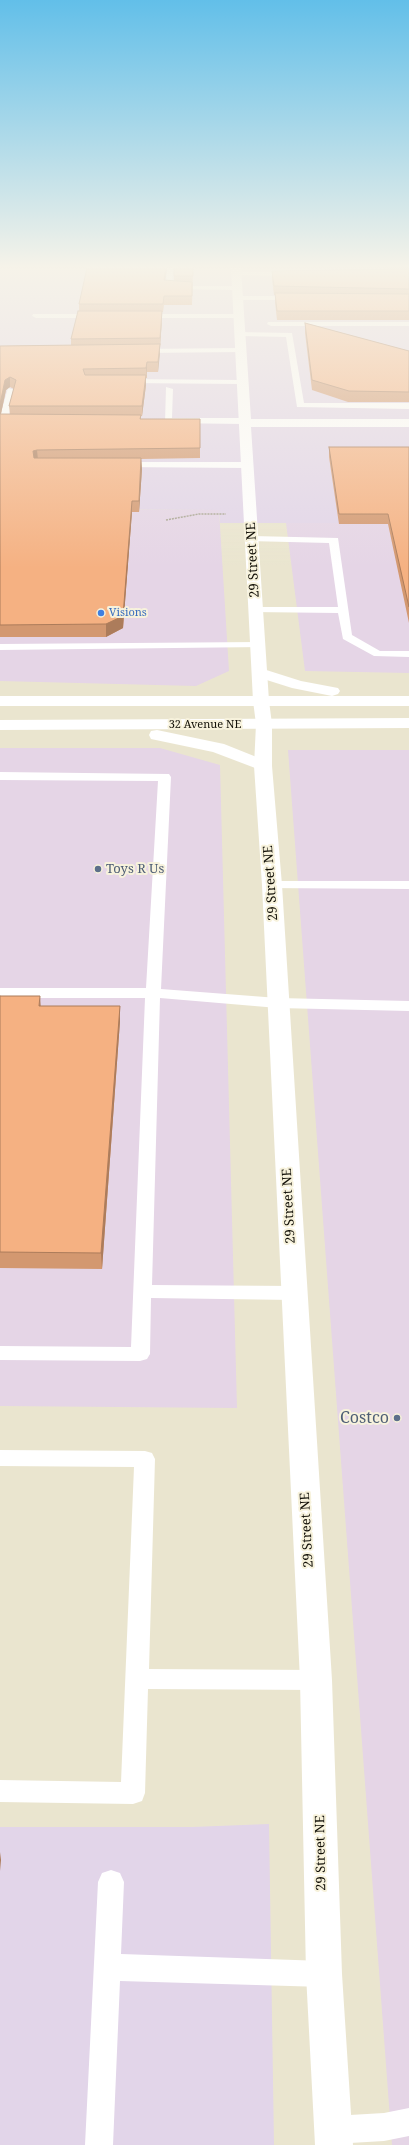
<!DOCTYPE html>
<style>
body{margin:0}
canvas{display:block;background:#eae5cf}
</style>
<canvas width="409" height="2145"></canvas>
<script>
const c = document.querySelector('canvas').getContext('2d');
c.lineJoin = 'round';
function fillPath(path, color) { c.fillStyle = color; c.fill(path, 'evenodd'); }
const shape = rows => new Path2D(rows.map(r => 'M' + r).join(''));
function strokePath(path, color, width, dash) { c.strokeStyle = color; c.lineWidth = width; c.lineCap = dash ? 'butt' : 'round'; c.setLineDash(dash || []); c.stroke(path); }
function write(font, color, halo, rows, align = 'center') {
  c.font = font + ' "Noto Serif",serif'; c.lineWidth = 4; c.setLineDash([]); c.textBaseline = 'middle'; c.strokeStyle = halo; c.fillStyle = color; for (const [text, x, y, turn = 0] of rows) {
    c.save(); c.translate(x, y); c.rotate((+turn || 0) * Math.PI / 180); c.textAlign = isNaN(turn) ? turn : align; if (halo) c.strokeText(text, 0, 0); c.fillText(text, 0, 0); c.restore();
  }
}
const commercial = shape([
 [0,509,219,510,229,671,196,686,0,681],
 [286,523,409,523,409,673,305,671],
 [0,748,160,748,220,765,237,1408,0,1406],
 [288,750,409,750,409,2145,392,2145]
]);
const industrial = shape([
 [0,268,409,268,409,523,220,523,219,510,0,509],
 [269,1824,274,2145,0,2145,0,1827,192,1827]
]);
const path = shape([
 [166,520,199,514,226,514]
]);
const service = shape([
 [167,268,173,268,172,286,237,286,241,288,237,290,166,289,167,268],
 [237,272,293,272,296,274,293,276,235,275,234,274,237,272],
 [235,296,296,296,300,298,296,300,235,300,235,296],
 [33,314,97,314,101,316,97,318,36,318,32,316,33,314],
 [138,314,239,314,243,316,239,318,141,318,137,316,138,314],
 [268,322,409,322,409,326,271,326,267,324,268,322],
 [237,332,292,333,304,403,409,403,409,409,297,407,286,337,240,336,236,334,237,332],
 [241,348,245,350,244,352,139,353,135,351,139,349,241,348],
 [121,379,243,380,247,382,243,384,124,383,121,383,121,379],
 [166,387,173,389,172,418,245,418,249,421,245,424,165,423,166,387],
 [8,388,15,390,8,418,20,419,20,423,0,423,0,416,8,388],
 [119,462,248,462,253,465,248,468,116,467,114,465,119,462],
 [252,536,338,538,352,635,380,651,409,651,409,657,374,656,343,639,338,613,252,612,251,610,256,607,338,607,329,543,249,541,247,539,252,536],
 [258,642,264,645,262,647,0,650,0,644,258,642],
 [0,772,169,774,171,777,161,989,278,998,409,1001,409,1011,278,1008,160,998,152,1285,294,1286,301,1288,303,1293,301,1298,294,1300,151,1298,150,1354,147,1359,140,1361,0,1360,0,1346,131,1347,145,998,0,998,0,988,146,988,158,781,0,780,0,772],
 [272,881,409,881,409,889,267,888,265,885,272,881],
 [0,1450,145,1451,152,1453,155,1459,149,1669,316,1670,324,1673,327,1680,324,1687,316,1690,148,1689,145,1793,142,1801,133,1804,0,1802,0,1780,121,1782,134,1467,0,1466,0,1450],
 [111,1870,120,1873,124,1882,121,1954,324,1961,333,1965,337,1974,333,1983,324,1987,120,1981,113,2145,85,2145,98,1882,102,1873,111,1870],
 [409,2108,409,2136,384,2141,333,2144,323,2140,319,2130,323,2120,333,2116,384,2113,409,2108]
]);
const minor = shape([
 [231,268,241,268,251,419,409,419,409,427,251,427,269,701,272,724,272,766,282,885,332,1680,342,1974,353,2145,315,2145,306,1974,300,1680,262,885,254,766,256,724,253,701,231,268]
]);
const secondary = shape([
 [260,668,301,681,338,688,340,691,338,694,332,696,292,688,254,676,252,673,254,670,260,668],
 [0,696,409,696,409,706,0,706,0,696],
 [409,718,409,728,0,730,0,720,409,718],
 [157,730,224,744,269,762,272,766,269,770,263,771,213,752,151,739,149,735,151,731,157,730]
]);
const wall = shape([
 [87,268,167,268,165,280,174,281,174,276,193,268,192,305,164,305,163,312,162,312,162,320,160,347,158,372,147,372,147,378,146,378,146,385,142,416,141,416,141,419,200,419,200,458,141,459,142,469,139,512,132,512,123,628,106,637,0,637,0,346,71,345,71,339,79,311,79,304],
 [10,387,14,389,9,406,10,414,1,414,6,390],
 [387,268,409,268,409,320,277,320,275,302,275,295,274,295,272,279,272,271,388,270],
 [305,323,409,351,409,402,348,402,312,390,305,333],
 [329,447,409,447,409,623,388,524,339,524,329,457],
 [0,996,41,1006,120,1006,120,1021,102,1269,0,1268]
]);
const shadedWall = shape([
 [166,268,167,268,164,289,164,280],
 [162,311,162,320,160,347,160,338],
 [160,344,160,354,158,372,158,362],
 [147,362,147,378,146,368],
 [146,375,146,385,142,416,142,406],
 [10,377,10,387,6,390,0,418,0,404,5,380],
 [37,450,38,460,34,462,33,451],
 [141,458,142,469,139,512,139,501],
 [132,501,132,512,123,628,106,637,106,624],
 [40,996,41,1011,39,1006],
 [120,1006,120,1021,102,1269,101,1253],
 [0,1852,1,1860,0,1871]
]);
const building = shape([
 [87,268,166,268,164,280,192,282,192,296,164,296,163,304,79,304,87,268],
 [174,268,193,268,193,276,174,276,174,268],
 [409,269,409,289,274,286,272,271,409,269],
 [275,293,409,294,409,311,277,311,275,293],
 [78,311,162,311,160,338,71,339,78,311],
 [305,323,409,351,409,392,349,391,312,380,305,323],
 [160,344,158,362,147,362,146,368,83,369,85,375,146,375,142,406,9,406,16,380,10,377,5,380,0,404,0,346,160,344],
 [0,414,141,415,140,419,200,419,200,448,37,450,33,451,34,458,141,458,139,501,132,501,123,616,106,624,0,625,0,414],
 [329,447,409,447,409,607,388,514,339,514,329,447],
 [0,996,40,996,39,1006,120,1006,101,1253,0,1252,0,996]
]);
const markers = [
 [101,613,4,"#3f7fe0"],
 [98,869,4,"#5c6f8a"],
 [397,1418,4,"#5c6f8a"]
];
const farShopnames = [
 ["Visions",109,613]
];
const farStreetnames = [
 ["32 Avenue NE",205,725]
];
const streetNames = [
 ["29 Street NE",253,560,-93],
 ["29 Street NE",271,883,-94],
 ["29 Street NE",289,1206,-93],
 ["29 Street NE",307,1530,-93],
 ["29 Street NE",321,1853,-91]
];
const serviceNames = [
 ["Toys R Us",106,869]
];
const nearServicenames = [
 ["Costco",389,1418]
];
fillPath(commercial, '#e5d5e6');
fillPath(industrial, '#e2d5e9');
strokePath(path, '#a9a593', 1.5, [2, 1]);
fillPath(service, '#fff');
fillPath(minor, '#fff');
fillPath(secondary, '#fff');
fillPath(wall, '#d39870');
fillPath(shadedWall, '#ac7c5b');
fillPath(building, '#f5b182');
strokePath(building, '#ac7c5b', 1);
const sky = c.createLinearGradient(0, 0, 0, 568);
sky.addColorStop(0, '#62bfe9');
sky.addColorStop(0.47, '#f6f3e9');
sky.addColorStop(1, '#f6f3e900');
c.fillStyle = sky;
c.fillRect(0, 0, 409, 568);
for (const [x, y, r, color] of markers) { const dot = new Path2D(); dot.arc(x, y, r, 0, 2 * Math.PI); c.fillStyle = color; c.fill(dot); strokePath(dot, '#f7f2dc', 1.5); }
write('11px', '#366cbe', '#f7f2dc', farShopnames, 'left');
write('11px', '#110f07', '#f7f2dc', farStreetnames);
write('13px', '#110f07', '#f7f2dc', streetNames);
write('13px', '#4e5e75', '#f7f2dc', serviceNames, 'left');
write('16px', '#4e5e75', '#f7f2dc', nearServicenames, 'right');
</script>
